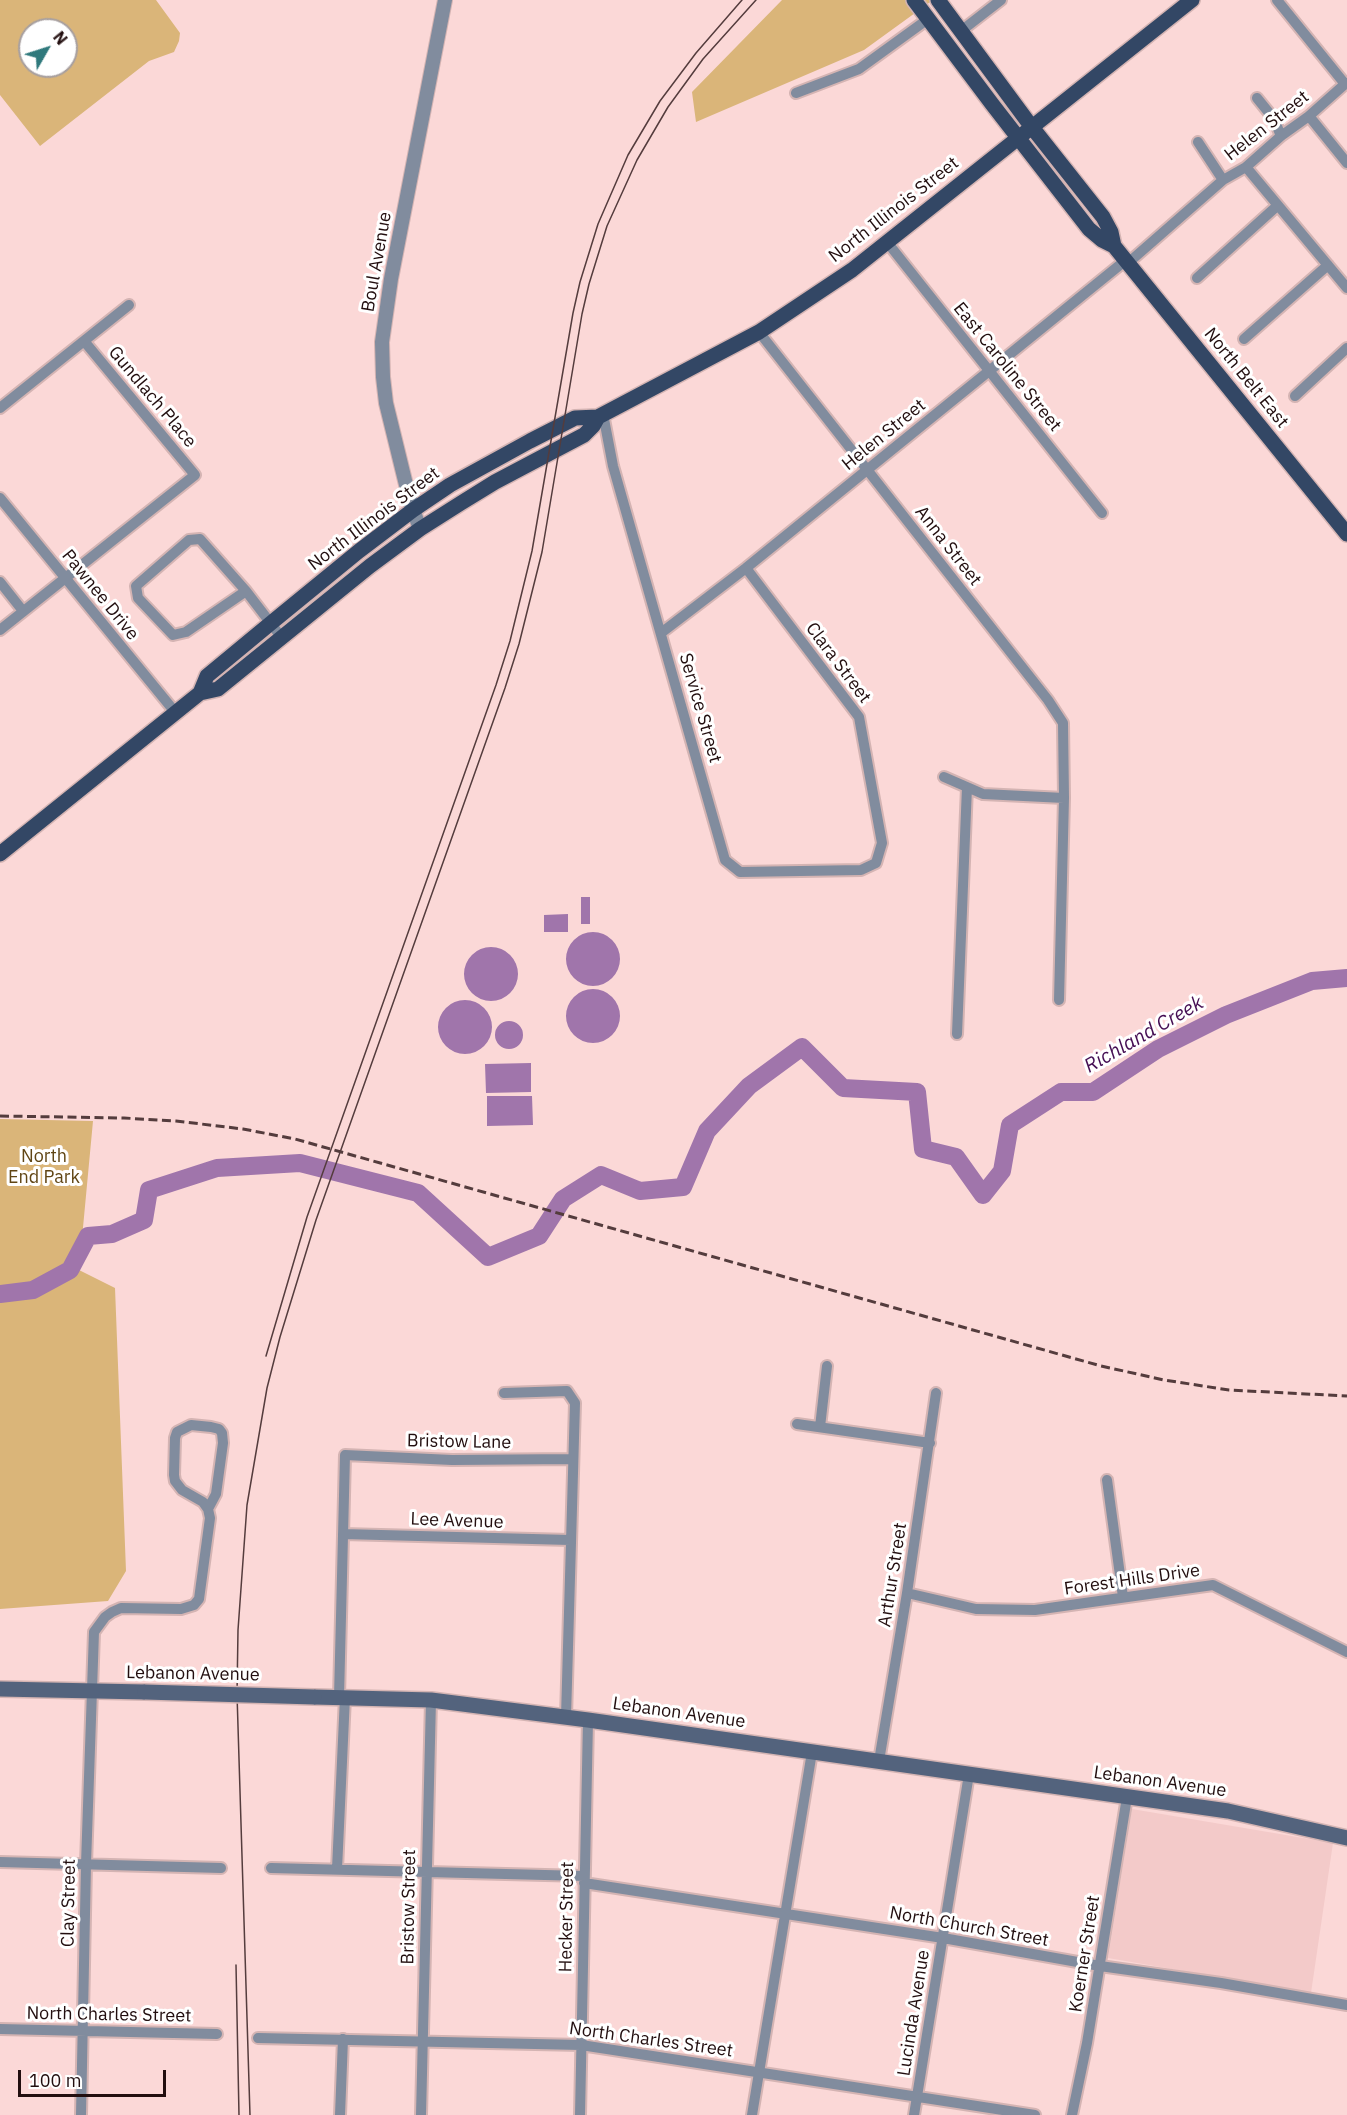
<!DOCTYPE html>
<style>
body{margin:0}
#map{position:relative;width:1347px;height:2115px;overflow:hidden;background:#fbd8d7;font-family:"IBM Plex Sans",sans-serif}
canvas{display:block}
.north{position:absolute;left:18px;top:18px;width:60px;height:60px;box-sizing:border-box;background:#fff;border:2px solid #a79f9f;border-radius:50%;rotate:51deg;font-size:16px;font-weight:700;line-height:24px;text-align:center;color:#220e0f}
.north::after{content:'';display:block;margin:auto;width:21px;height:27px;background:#2f797c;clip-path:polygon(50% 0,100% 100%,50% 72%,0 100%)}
.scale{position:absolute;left:18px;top:2070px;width:148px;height:27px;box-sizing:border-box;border:3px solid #220e0f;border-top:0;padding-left:8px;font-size:18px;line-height:21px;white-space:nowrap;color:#220e0f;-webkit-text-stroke:4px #fff;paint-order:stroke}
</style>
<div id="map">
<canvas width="1347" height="2115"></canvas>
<div class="north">N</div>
<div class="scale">100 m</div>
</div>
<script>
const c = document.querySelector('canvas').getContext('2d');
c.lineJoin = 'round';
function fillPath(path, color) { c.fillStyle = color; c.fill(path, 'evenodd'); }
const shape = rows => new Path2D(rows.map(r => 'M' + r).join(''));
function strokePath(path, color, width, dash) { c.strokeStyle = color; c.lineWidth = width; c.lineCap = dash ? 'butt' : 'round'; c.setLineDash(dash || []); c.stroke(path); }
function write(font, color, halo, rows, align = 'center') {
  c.font = font + ' "IBM Plex Sans",sans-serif'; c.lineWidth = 6; c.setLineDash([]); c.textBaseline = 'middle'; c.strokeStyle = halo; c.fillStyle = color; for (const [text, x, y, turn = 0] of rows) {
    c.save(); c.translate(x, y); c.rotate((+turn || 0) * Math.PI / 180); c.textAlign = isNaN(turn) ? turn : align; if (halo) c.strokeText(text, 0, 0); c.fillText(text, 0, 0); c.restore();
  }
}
const built = shape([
 [1132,1809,1333,1843,1311,1993,1108,1958]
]);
const green = shape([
 [0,0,156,0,180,33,179,41,174,52,149,61,40,146,0,95],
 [30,30,66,30,66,66,30,66],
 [782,0,933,0,864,50,696,122,692,92],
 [0,1119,93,1121,79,1270,115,1288,126,1571,108,1601,0,1609]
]);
const water = shape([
 [581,897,590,897,590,924,581,924],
 [568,914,568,932,544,932,544,915],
 '566 959a27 27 0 1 1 54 0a27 27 0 1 1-54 0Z',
 '464 974a27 27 0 1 1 54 0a27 27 0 1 1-54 0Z',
 '566 1016a27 27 0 1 1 54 0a27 27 0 1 1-54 0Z',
 '438 1027a27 27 0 1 1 54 0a27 27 0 1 1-54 0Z',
 '495 1035a14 14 0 1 1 28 0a14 14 0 1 1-28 0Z',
 [531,1063,531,1092,486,1093,485,1064],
 [487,1096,532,1096,533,1125,487,1126]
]);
const river = shape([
 [0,1294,33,1290,70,1270,88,1236,112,1234,144,1220,149,1190,217,1168,300,1163,418,1193,488,1257,539,1236,563,1199,601,1175,640,1191,683,1187,707,1131,749,1086,802,1047,843,1088,917,1092,923,1149,956,1157,983,1195,1002,1171,1010,1125,1061,1092,1093,1092,1158,1049,1226,1015,1312,981,1347,978]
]);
const minor = shape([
 [1277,0,1345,84,1347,83],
 [961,31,1001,0],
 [796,93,859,69,928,19],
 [1257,98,1274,119,1281,136],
 [1309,116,1347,163],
 [1198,142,1223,180],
 [1246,167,1347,288],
 [887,242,1102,513],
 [1128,263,1223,180,1246,167,1281,136,1309,116,1345,84],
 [1197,278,1277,206],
 [759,332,1048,700,1063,723,1064,798,1059,1000],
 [1244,339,1328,265],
 [1295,396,1347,348],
 [0,408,129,305],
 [603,414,613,466,725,860,740,872,861,870,876,863,882,843,859,717,746,568],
 [0,498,175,712],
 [200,539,246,591,186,632,173,635,138,598,136,586,189,540,200,539],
 [0,582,23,611],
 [246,591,282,638],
 [0,630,195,475,84,341],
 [661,633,746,568,1126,260],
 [944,777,983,794,1064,798],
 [957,1034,967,787],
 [504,1393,567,1391,575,1403,566,1717],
 [797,1424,930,1443],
 [820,1427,827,1366],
 [1107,1480,1123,1597],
 [343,1534,570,1540],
 [907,1593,976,1609,1035,1610,1213,1585,1347,1652],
 [339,1697,345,1455,452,1460,573,1459],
 [879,1761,907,1593,936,1393],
 [0,1862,221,1868],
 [271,1868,584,1876],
 [337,1869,345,1697],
 [584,1883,943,1938,1100,1966,1221,1983,1347,2005],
 [0,2029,217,2034],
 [258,2038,581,2045,1035,2115],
 [81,2115,86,1864,94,1632,105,1617,112,1612,121,1608,181,1609,194,1605,199,1599,210,1518,208,1509,203,1502,182,1490,175,1481,174,1475,175,1438,177,1432,191,1425,211,1427,219,1429,222,1433,223,1443,216,1494,208,1509],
 [340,2115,343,2039],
 [421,2115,431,1700],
 [580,2115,588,1720],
 [752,2115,812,1752],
 [914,2115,969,1774],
 [1072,2115,1087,2043,1127,1797]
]);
const tertiary = shape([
 [420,529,410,501,386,403,383,377,382,342,391,279,445,0]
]);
const secondary = shape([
 [0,1689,145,1692],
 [314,1697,431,1700,588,1720,1228,1811,1347,1838]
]);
const primary = shape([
 [914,0,992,104,1089,229,1102,240,1114,246],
 [938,0,1031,126,1103,217,1111,232,1114,246,1347,534],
 [200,693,218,689,370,566,420,529,461,503,495,482,584,435,593,426,598,417,759,332,852,270,1192,0],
 [0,854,200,693,207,676,271,623,359,551,413,510,450,485,530,441,575,418,598,417]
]);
const tram = shape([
 [266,1356,307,1217,496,685,510,641,532,551,573,313,580,282,598,224,628,155,660,101,696,53,742,0],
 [236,1965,239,2115],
 [250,2115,237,1694,238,1630,247,1505,267,1388,280,1337,316,1220,505,688,519,644,542,552,582,314,589,284,607,226,637,160,668,107,703,59,756,0]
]);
const rail = shape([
 [0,1116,124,1118,176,1121,243,1129,295,1139,1101,1366,1164,1380,1229,1390,1347,1396]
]);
const secondaryBridge = shape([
 [145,1692,314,1697]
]);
const streetNames = [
 ["Helen Street",1267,126,-38],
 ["North Illinois Street",894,210,-38],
 ["Boul Avenue",377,262,-80],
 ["East Caroline Street",1007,367,51],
 ["North Belt East",1246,378,51],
 ["Gundlach Place",152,397,50],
 ["Helen Street",884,435,-39],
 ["North Illinois Street",374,519,-37],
 ["Anna Street",948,546,52],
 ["Pawnee Drive",100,595,51],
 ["Clara Street",838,663,53],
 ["Service Street",700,708,74],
 ["Bristow Lane",459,1442,1],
 ["Lee Avenue",457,1521,2],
 ["Arthur Street",893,1575,-81],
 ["Forest Hills Drive",1132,1580,-8],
 ["Lebanon Avenue",193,1674,1],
 ["Lebanon Avenue",679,1713,8],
 ["Lebanon Avenue",1160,1782,8],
 ["Clay Street",69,1903,-89],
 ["Bristow Street",409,1907,-89],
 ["Hecker Street",567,1917,-89],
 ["North Church Street",969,1927,10],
 ["Koerner Street",1085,1954,-81],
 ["Lucinda Avenue",914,2013,-81],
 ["North Charles Street",109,2015,1],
 ["North Charles Street",651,2040,8]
];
const parkNames = [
 ["North",44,1157],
 ["End Park",44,1178]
];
const waterNames = [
 ["Richland Creek",1144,1035,-30]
];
fillPath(built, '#f3cac9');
fillPath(green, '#dab579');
fillPath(water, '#a075ab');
strokePath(river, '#a075ab', 18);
strokePath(minor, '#d4b4b3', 14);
strokePath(tertiary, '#d4b4b3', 16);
strokePath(secondary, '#d4b4b3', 18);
strokePath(primary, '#d4b4b3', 18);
strokePath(minor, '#818c9e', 10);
strokePath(tertiary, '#818c9e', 14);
strokePath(secondary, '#53637d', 15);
strokePath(primary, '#334765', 15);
strokePath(tram, '#543c3d', 1.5);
strokePath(rail, '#543c3d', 3, [9, 4.5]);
strokePath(secondaryBridge, '#d4b4b3', 18, []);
strokePath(secondaryBridge, '#53637d', 15);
write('18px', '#220e0f', '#fff', streetNames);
write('18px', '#604514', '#fff', parkNames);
write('italic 20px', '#450e53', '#fff', waterNames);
</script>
